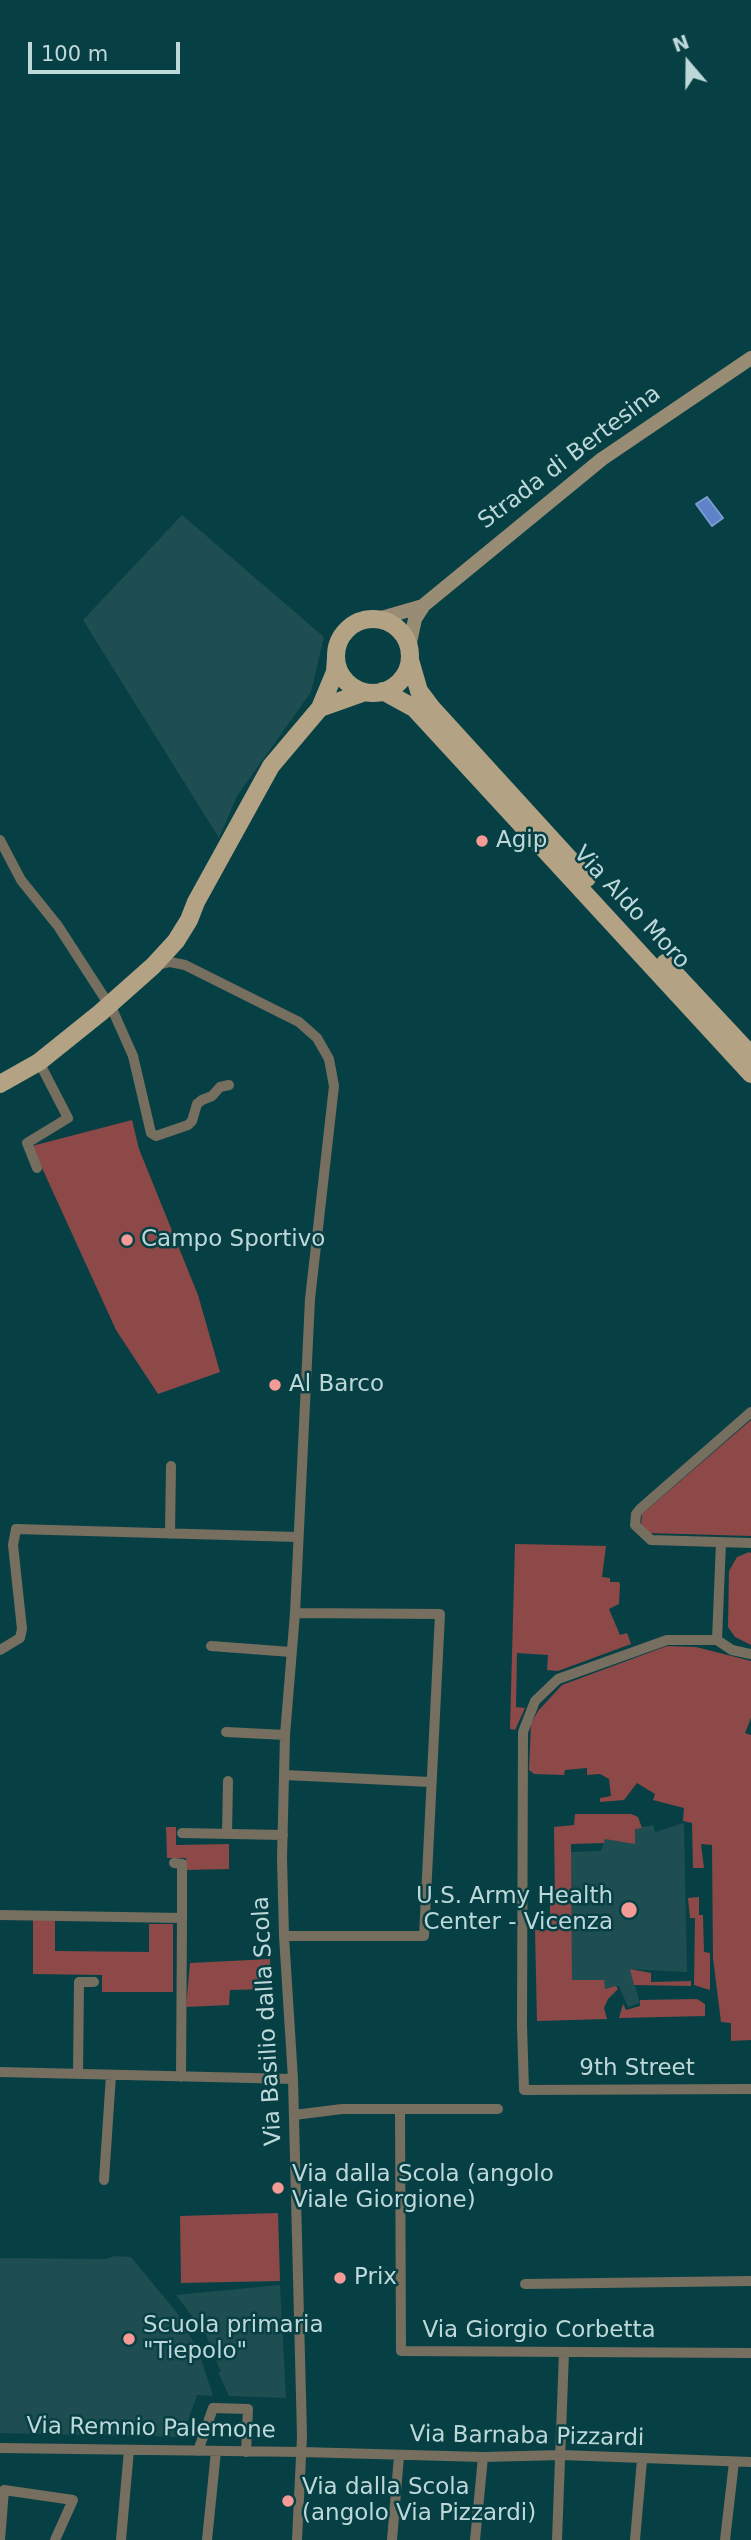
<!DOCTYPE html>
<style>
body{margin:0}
#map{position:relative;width:751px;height:2540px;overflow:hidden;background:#074044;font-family:"DejaVu Sans",sans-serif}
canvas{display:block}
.north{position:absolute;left:653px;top:28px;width:70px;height:70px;-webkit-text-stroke:5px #074044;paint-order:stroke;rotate:340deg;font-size:19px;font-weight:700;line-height:28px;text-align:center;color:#bed8da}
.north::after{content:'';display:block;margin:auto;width:24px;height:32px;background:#bed8da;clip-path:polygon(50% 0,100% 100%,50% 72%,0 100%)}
.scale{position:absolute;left:28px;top:42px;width:152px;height:32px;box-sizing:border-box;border:4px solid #bed8da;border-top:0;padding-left:9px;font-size:21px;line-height:24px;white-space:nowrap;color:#bed8da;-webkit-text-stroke:5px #074044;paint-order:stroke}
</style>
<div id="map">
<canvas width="751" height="2540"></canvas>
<div class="north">N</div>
<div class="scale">100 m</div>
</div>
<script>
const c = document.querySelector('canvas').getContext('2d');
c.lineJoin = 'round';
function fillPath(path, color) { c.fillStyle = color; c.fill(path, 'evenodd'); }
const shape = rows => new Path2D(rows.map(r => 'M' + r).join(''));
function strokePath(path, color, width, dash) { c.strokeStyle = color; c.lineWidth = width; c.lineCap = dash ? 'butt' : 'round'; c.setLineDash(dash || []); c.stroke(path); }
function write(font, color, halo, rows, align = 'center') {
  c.font = font + ' "DejaVu Sans",sans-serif'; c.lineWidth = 5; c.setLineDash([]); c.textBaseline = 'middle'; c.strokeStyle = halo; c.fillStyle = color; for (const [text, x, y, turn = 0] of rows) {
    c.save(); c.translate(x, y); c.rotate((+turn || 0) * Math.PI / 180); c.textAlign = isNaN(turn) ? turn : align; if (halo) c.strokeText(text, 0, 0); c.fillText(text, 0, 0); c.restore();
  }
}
const built = shape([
 [182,515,324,637,311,692,237,796,219,838,83,620],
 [684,1823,687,1972,630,1969,640,2003,628,2007,619,1986,604,1989,604,1980,572,1981,571,1852,601,1851,605,1839,633,1829,653,1825,655,1832],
 [114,2256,131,2257,177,2313,198,2350,213,2396,197,2395,182,2437,0,2433,0,2258,106,2259],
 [280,2285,286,2398,229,2396,218,2372,221,2372,203,2328,198,2324,176,2295]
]);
const green = shape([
 [132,1120,139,1149,198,1295,220,1372,158,1394,116,1330,32,1146],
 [751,1420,751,1536,647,1533,641,1524,642,1514],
 [515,1544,606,1546,602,1577,610,1578,610,1582,619,1582,620,1585,619,1604,609,1609,620,1635,627,1633,631,1644,558,1671,547,1670,548,1655,517,1653,516,1707,525,1708,515,1730,510,1729],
 [749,1552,751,1553,751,1645,735,1637,728,1627,729,1571,737,1557],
 [667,1646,696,1647,751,1661,751,1718,745,1733,751,1735,751,2040,731,2041,731,2023,721,2022,713,1958,712,1845,701,1844,704,1868,693,1868,692,1823,683,1821,684,1808,653,1800,655,1794,637,1783,624,1800,600,1802,600,1798,611,1796,609,1779,600,1774,587,1775,587,1768,565,1770,564,1775,534,1774,529,1770,531,1724,538,1711,562,1685],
 [575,1814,631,1814,638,1817,642,1828,635,1829,635,1844,605,1839,604,1843,571,1844,572,1980,604,1980,605,1989,616,1986,618,1989,608,1999,604,2008,607,2019,537,2021,535,1930,550,1930,550,1899,555,1898,554,1827,574,1825],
 [166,1827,176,1827,176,1845,229,1844,229,1869,186,1870,186,1858,167,1858],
 [699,1897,699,1915,703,1915,704,1952,710,1953,710,1990,694,1985,695,1918,690,1918,688,1898],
 [33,1919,55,1919,55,1951,149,1952,149,1924,173,1924,173,1992,102,1992,102,1975,33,1974],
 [270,1959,271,1989,230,1990,229,2005,186,2007,190,1963],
 [630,1969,651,1973,651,1982,691,1981,691,1986,634,1985],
 [697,1999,705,2004,705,2016,619,2018,623,2004,626,2010,640,2006,640,2000],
 [278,2213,280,2281,181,2283,180,2216]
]);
const water = shape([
 [707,497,723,518,712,526,696,504,707,497]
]);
const street = shape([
 [0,840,21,880,58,926,113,1011,133,1056,151,1133,156,1136,188,1125,192,1121,197,1104,202,1100,212,1096,220,1087,229,1085],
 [154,966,170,962,185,965,299,1022,317,1038,329,1059,334,1086,310,1299,295,1613,285,1735,282,1858,284,1936,293,2079,302,2436,297,2540],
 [37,1168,27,1143,68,1118,39,1062],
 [751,1412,640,1509,636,1514,635,1525,651,1540,751,1543],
 [170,1534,171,1466],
 [717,1640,721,1542],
 [211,1646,291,1652],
 [0,1650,20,1638,22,1629,13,1545,16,1529,297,1537],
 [751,1654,732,1650,717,1640,667,1640,558,1679,535,1701,523,1732,522,2025,524,2090,751,2089],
 [226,1732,285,1735],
 [285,1775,430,1782],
 [182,1833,283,1835],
 [227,1834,228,1781],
 [174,1863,182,1864,182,1918],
 [0,1915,182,1918,181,2077],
 [284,1936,424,1936,440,1614,295,1613],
 [0,2072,293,2079],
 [78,2073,79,1982,94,1982],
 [400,2109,401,2351,751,2353],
 [294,2115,342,2109,498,2109],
 [104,2180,111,2075],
 [525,2284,751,2281],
 [0,2448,302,2452,483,2457,562,2455,751,2462],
 [198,2451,213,2408,248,2409,246,2452],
 [0,2540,4,2490,73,2500,55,2540],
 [121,2540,129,2450],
 [207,2540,216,2451],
 [392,2540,399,2456],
 [475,2540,483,2457],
 [557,2540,564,2352],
 [635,2540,642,2460],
 [725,2540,734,2462]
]);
const secondary = shape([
 [378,619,423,606],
 [409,647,415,619,424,605,602,459,751,358]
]);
const primary = shape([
 '336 656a37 37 0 1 1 74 0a37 37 0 1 1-74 0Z',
 [410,660,419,691,431,707,587,878],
 [383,691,414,708,751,1074],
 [320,708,365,692],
 [665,963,751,1055],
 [0,1084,39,1062,100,1013,153,966,176,941,189,920,196,902,271,766,320,708,335,672,336,658]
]);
const markers = [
 [482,841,7,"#f59b97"],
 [127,1240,7,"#f59b97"],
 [275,1385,7,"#f59b97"],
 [629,1910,9,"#f59b97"],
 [278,2188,7,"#f59b97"],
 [340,2278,7,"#f59b97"],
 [129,2339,7,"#f59b97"],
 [288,2501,7,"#f59b97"]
];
const streetNames = [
 ["Strada di Bertesina",570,458,-37],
 ["Via Aldo Moro",631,908,47],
 ["Via Basilio dalla Scola",268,2021,-93],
 ["9th Street",637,2069],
 ["Via Giorgio Corbetta",539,2331],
 ["Via Remnio Palemone",151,2429,1],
 ["Via Barnaba Pizzardi",527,2437,1]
];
const poiNames = [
 ["Agip",496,841],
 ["Campo Sportivo",141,1240],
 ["Al Barco",289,1385],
 ["U.S. Army Health",613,1897,"right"],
 ["Center - Vicenza",613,1923,"right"],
 ["Via dalla Scola (angolo",292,2175],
 ["Viale Giorgione)",292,2201],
 ["Prix",354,2278],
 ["Scuola primaria",143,2326],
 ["\"Tiepolo\"",143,2352],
 ["Via dalla Scola",302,2488],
 ["(angolo Via Pizzardi)",302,2514]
];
fillPath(built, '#1e4e51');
fillPath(green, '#8c4947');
fillPath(water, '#5e83c9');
strokePath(water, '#7b9cce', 2);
strokePath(street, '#766e5f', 10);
strokePath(secondary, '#988c74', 14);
strokePath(primary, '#b3a284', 18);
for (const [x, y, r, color] of markers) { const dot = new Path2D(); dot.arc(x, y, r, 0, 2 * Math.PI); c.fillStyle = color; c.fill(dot); strokePath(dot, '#074044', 2.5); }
write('23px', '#bed8da', '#074044', streetNames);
write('23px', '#bed8da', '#074044', poiNames, 'left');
</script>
